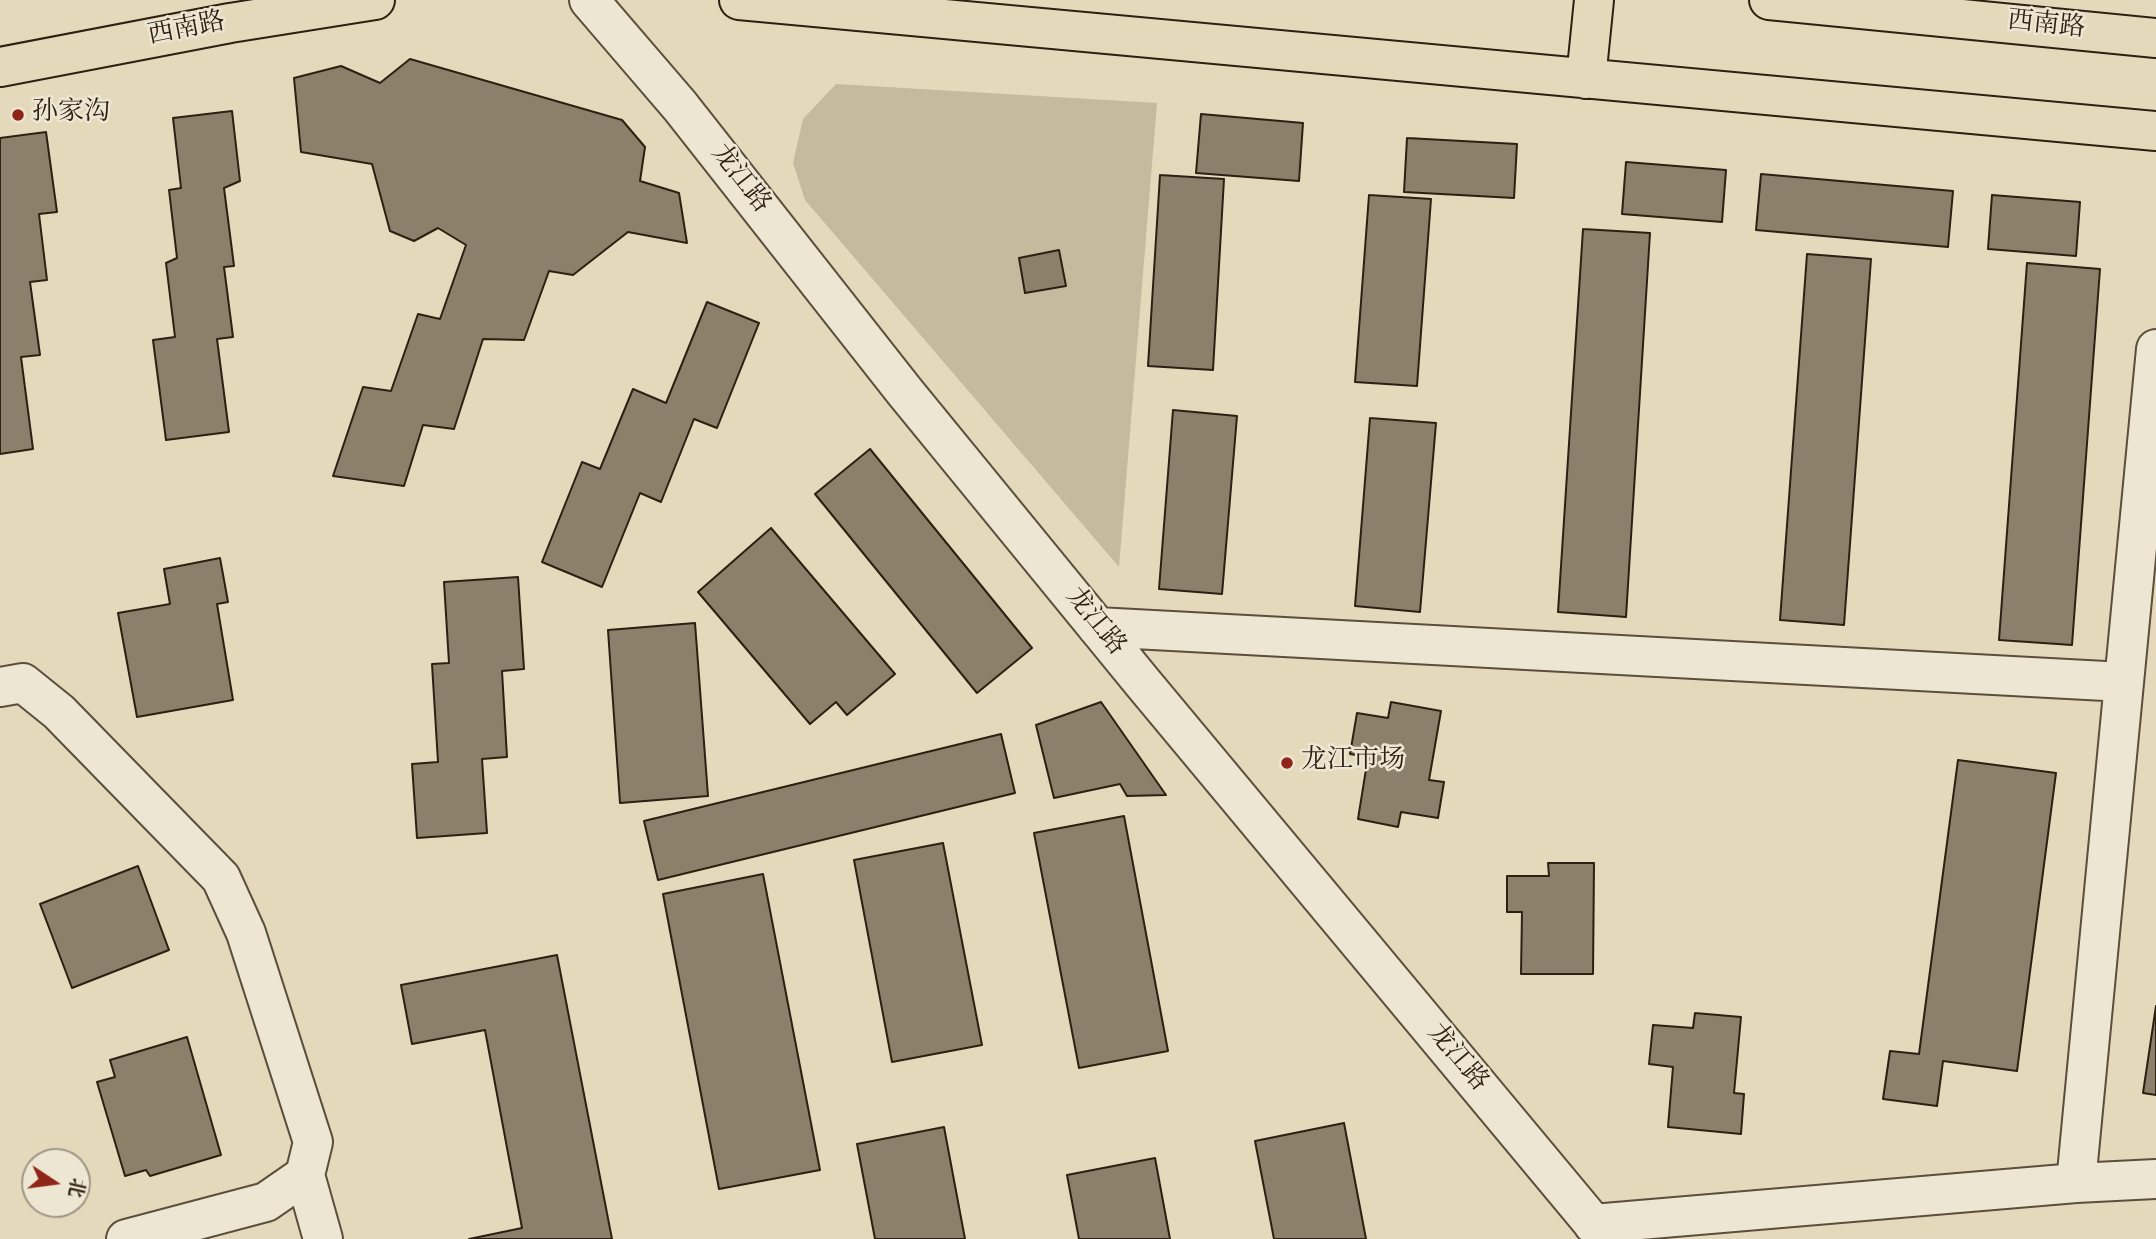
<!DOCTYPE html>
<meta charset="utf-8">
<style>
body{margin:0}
#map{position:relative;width:2156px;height:1239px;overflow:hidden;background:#e4d9bb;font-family:"Sorts Mill Goudy","Noto Serif SC",serif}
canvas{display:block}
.north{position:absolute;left:21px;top:1148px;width:70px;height:70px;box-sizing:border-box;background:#ede6d3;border:2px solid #a09686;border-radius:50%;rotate:103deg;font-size:19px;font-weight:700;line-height:28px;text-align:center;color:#2d1f12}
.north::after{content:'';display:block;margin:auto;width:24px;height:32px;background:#8f2418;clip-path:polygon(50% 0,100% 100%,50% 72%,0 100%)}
</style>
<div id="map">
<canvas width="2156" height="1239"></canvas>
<div class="north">北</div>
</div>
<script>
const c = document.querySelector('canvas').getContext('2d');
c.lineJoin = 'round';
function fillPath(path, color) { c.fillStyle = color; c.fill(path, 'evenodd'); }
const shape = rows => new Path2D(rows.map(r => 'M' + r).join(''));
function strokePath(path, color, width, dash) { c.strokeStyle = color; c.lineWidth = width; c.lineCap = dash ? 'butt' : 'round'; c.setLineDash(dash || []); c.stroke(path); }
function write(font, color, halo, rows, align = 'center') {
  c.font = font + ' "Sorts Mill Goudy","Noto Serif SC",serif'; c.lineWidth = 5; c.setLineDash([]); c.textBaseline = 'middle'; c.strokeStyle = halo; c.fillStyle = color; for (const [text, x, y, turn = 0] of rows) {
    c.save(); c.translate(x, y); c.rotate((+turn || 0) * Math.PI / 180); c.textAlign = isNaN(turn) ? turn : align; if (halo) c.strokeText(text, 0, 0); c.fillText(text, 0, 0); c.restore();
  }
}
const green = shape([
 [836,84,1157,103,1119,567,805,200,793,163,803,119]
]);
const building = shape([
 [410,59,622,120,645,147,640,181,679,193,687,243,628,232,573,275,549,271,524,340,483,339,454,429,423,425,404,486,333,476,363,387,391,391,418,314,440,319,466,245,438,228,414,241,390,231,372,164,301,152,294,78,341,66,380,83,410,59],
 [232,111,240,181,224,188,234,266,224,267,233,337,217,339,229,432,166,440,153,340,175,337,166,263,177,258,169,190,181,188,173,118,232,111],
 [1201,114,1303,123,1299,181,1196,173,1201,114],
 [46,132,57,212,39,214,47,280,30,282,40,355,21,357,33,449,0,454,0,138,46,132],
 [1407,138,1517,144,1514,198,1404,192,1407,138],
 [1626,162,1726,170,1722,222,1622,214,1626,162],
 [1761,174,1953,191,1948,247,1756,230,1761,174],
 [1160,175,1224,179,1213,370,1148,366,1160,175],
 [1369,195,1431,199,1417,386,1355,382,1369,195],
 [1992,195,2080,202,2076,256,1988,249,1992,195],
 [1583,229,1650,233,1626,617,1558,612,1583,229],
 [1059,250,1066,286,1025,293,1019,258,1059,250],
 [1807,254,1871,259,1844,625,1780,620,1807,254],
 [2027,263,2100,269,2072,645,1999,640,2027,263],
 [707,302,759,323,717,428,694,419,661,502,640,493,602,587,542,562,582,462,600,469,633,389,666,403,707,302],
 [1173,410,1237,416,1222,594,1159,589,1173,410],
 [1370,418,1436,423,1420,612,1355,606,1370,418],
 [870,449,1032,648,977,693,815,494,870,449],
 [771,528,895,674,847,715,836,702,810,724,698,592,771,528],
 [220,558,228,602,217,604,233,700,137,717,118,613,170,604,164,569,220,558],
 [518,577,524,669,502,671,507,757,482,759,487,833,417,838,412,764,438,762,432,664,449,663,444,582,518,577],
 [695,623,708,796,620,803,608,630,695,623],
 [1101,702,1166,795,1127,796,1120,784,1054,798,1036,725,1101,702],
 [1391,702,1441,711,1429,780,1444,782,1438,818,1401,812,1398,827,1358,819,1368,757,1350,754,1357,713,1388,718,1391,702],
 [1001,734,1015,793,658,880,644,821,1001,734],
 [1958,760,2056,773,2017,1071,1943,1061,1937,1106,1883,1099,1890,1051,1919,1054,1958,760],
 [1124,816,1168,1051,1079,1068,1034,833,1124,816],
 [943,843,982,1045,892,1062,854,860,943,843],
 [1548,863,1594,863,1593,974,1521,974,1522,912,1507,912,1507,876,1549,876,1548,863],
 [138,866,169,950,72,988,40,904,138,866],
 [763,874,820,1170,719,1189,663,894,763,874],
 [557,955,612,1239,469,1239,522,1228,485,1030,412,1044,401,985,557,955],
 [2156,1006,2156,1095,2143,1093,2156,1006],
 [1695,1013,1741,1017,1734,1093,1744,1094,1741,1134,1668,1127,1673,1067,1649,1064,1653,1025,1693,1028,1695,1013],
 [187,1037,221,1155,150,1176,146,1170,125,1176,97,1082,115,1077,110,1060,187,1037],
 [1344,1123,1366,1239,1274,1239,1255,1141,1344,1123],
 [944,1127,965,1239,875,1239,857,1144,944,1127],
 [1155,1158,1170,1239,1079,1239,1067,1175,1155,1158]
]);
const minor = shape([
 [589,0,680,106,905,392,1143,683,1606,1239],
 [1097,627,2124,682],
 [0,687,23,683,59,712,221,878,246,933,313,1142,305,1175,266,1202,126,1239],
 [305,1175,323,1239],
 [2076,1183,2156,349],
 [1593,1224,2076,1183,2156,1179]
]);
const major = shape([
 [739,0,2156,131],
 [1769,0,2156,38],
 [0,67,230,23,375,0],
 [1586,79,1594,0]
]);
const markers = [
 [18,115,7,"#8f2418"],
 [1287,763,7,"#8f2418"]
];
const streetNames = [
 ["西南路",2046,27,6],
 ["西南路",187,31,-11],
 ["龙江路",739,180,52],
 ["龙江路",1094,623,51],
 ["龙江路",1456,1059,50]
];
const poiNames = [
 ["孙家沟",32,115],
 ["龙江市场",1301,763]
];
fillPath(green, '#c5b99e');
fillPath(building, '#8c806a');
strokePath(building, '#2d1f12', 2);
strokePath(minor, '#5b4e3c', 42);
strokePath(major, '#2d1f12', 42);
strokePath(minor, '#ede6d3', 38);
strokePath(major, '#e4d9bb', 38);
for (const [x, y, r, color] of markers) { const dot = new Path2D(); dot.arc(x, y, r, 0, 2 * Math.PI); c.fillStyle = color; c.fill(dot); strokePath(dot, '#ede6d3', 2.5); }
write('26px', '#2d1f12', '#ede6d3', streetNames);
write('26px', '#2d1f12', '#ede6d3', poiNames, 'left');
</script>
